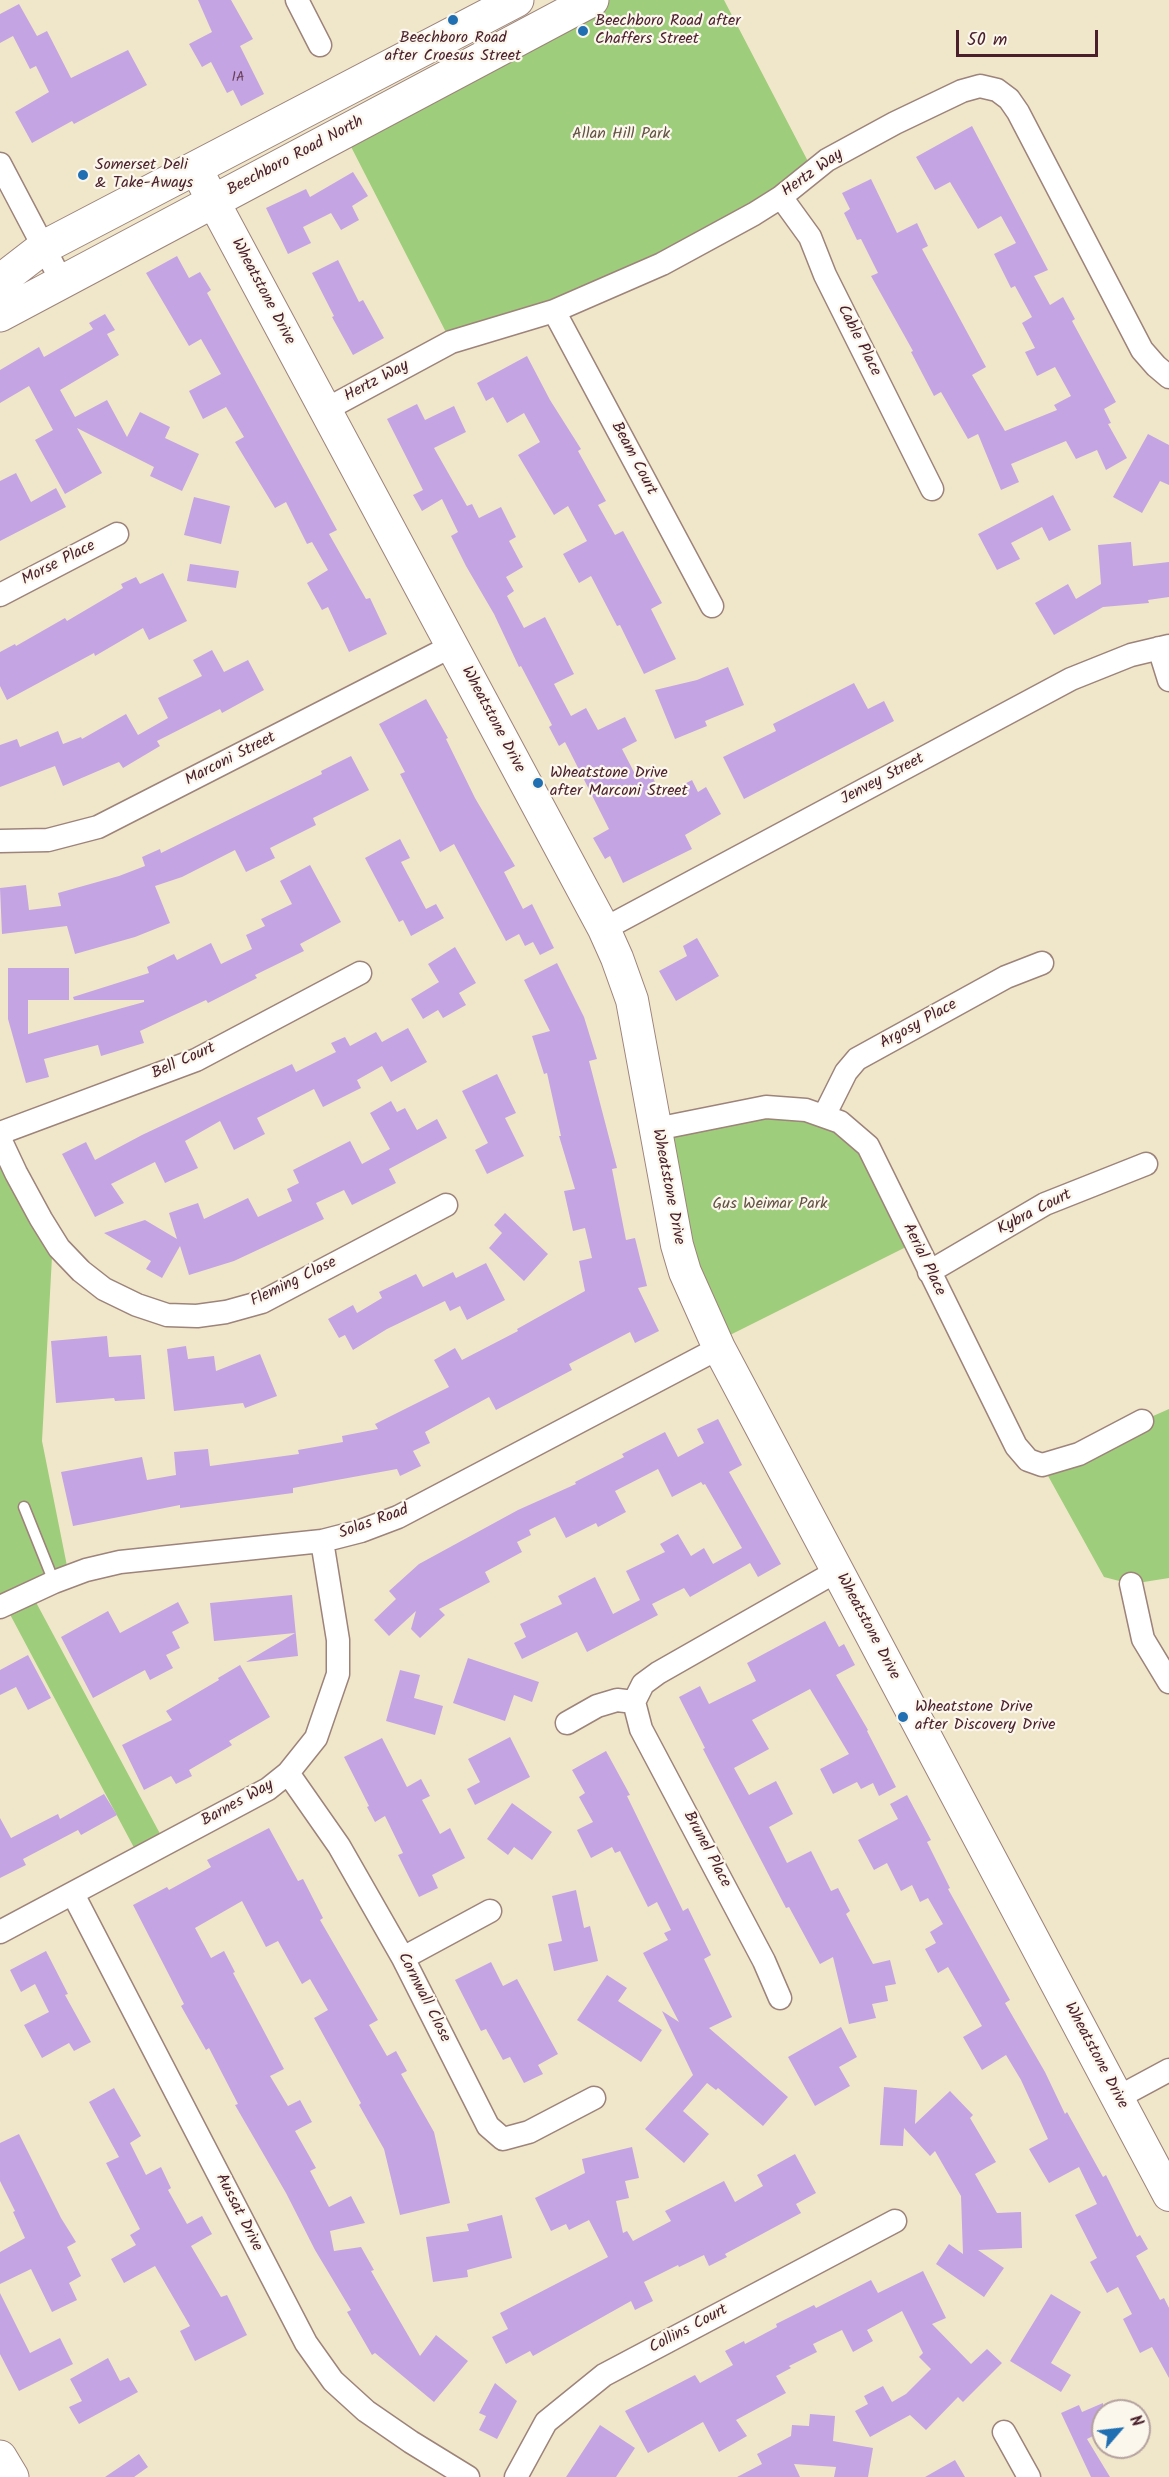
<!DOCTYPE html>
<style>
body{margin:0}
#map{position:relative;width:1169px;height:2477px;overflow:hidden;background:#f0e7ca;font-family:Kalam,sans-serif}
canvas{display:block}
.north{position:absolute;left:1091px;top:2399px;width:60px;height:60px;box-sizing:border-box;background:#fbf7ec;border:2px solid #b4a19f;border-radius:50%;rotate:62deg;font-size:16px;font-weight:700;line-height:24px;text-align:center;color:#4a1f2b}
.north::after{content:'';display:block;margin:auto;width:21px;height:27px;background:#1f6fb2;clip-path:polygon(50% 0,100% 100%,50% 72%,0 100%)}
.scale{position:absolute;left:956px;top:30px;width:142px;height:27px;box-sizing:border-box;border:3px solid #4a1f2b;border-top:0;padding-left:8px;font-size:18px;line-height:21px;white-space:nowrap;color:#4a1f2b;-webkit-text-stroke:4px #fbf7ec;paint-order:stroke}
</style>
<div id="map">
<canvas width="1169" height="2477"></canvas>
<div class="north">N</div>
<div class="scale">50 m</div>
</div>
<script>
const c = document.querySelector('canvas').getContext('2d');
c.lineJoin = 'round';
function fillPath(path, color) { c.fillStyle = color; c.fill(path, 'evenodd'); }
const shape = rows => new Path2D(rows.map(r => 'M' + r).join(''));
function strokePath(path, color, width, dash) { c.strokeStyle = color; c.lineWidth = width; c.lineCap = dash ? 'butt' : 'round'; c.setLineDash(dash || []); c.stroke(path); }
function write(font, color, halo, rows, align = 'center') {
  c.font = font + ' Kalam,sans-serif'; c.lineWidth = 4.5; c.setLineDash([]); c.textBaseline = 'middle'; c.strokeStyle = halo; c.fillStyle = color; for (const [text, x, y, turn = 0] of rows) {
    c.save(); c.translate(x, y); c.rotate((+turn || 0) * Math.PI / 180); c.textAlign = isNaN(turn) ? turn : align; if (halo) c.strokeText(text, 0, 0); c.fillText(text, 0, 0); c.restore();
  }
}
const green = shape([
 [592,0,724,0,813,171,725,232,451,342,344,133],
 [766,1107,840,1122,914,1243,716,1342,656,1129],
 [0,1139,53,1238,42,1441,69,1576,31,1593,165,1843,139,1857,5,1605,0,1607],
 [1169,1409,1169,1578,1131,1584,1104,1577,1042,1465]
]);
const building = shape([
 [198,0,231,0,253,39,240,46,264,94,241,106,233,90,227,93,211,62,202,67,189,44,212,32],
 [19,4,37,36,47,31,71,78,128,50,147,85,74,124,72,121,32,143,15,112,49,92,36,66,30,69,13,36,0,43,0,14],
 [972,126,1048,270,1034,276,1050,305,1063,297,1075,319,1072,321,1116,402,1104,409,1111,423,1108,424,1127,458,1106,470,1097,450,1076,459,1066,441,1011,464,1019,482,1001,490,978,434,968,439,941,392,934,396,911,352,913,351,871,276,878,273,861,239,857,240,844,213,850,209,842,193,871,179,897,233,917,223,928,246,922,249,986,367,972,375,1005,431,1057,410,1054,405,1071,396,1055,367,1037,376,1025,352,1035,348,1022,323,1032,317,1015,286,1011,288,994,254,1016,243,1001,216,978,229,950,182,935,190,916,157],
 [353,172,368,196,352,206,359,220,341,230,331,213,303,227,311,243,288,254,266,208,306,189,310,197],
 [177,256,189,278,200,272,211,290,207,293,337,530,329,534,366,599,370,598,387,634,349,652,328,607,322,610,307,583,328,570,312,542,307,544,286,502,275,508,235,442,244,437,226,407,203,419,189,391,221,374,201,339,189,346,146,273],
 [338,260,359,302,363,300,384,338,353,355,332,317,334,316,312,273],
 [105,314,115,330,107,334,119,355,60,390,75,417,107,400,127,437,140,412,170,427,165,438,199,454,182,491,150,476,154,467,77,428,102,473,65,494,35,440,53,430,29,386,0,403,0,370,39,347,44,357,93,329,89,323],
 [527,356,550,400,581,449,578,451,606,501,598,505,615,535,623,531,662,603,651,609,676,659,644,674,620,625,617,626,591,576,579,583,563,554,587,541,568,506,554,515,518,455,540,442,524,413,507,423,493,397,486,401,477,383],
 [417,404,425,420,454,406,466,432,434,448,467,506,472,504,479,518,501,507,516,537,509,541,523,567,506,577,514,591,507,596,524,628,545,617,574,674,554,684,571,716,586,708,598,730,625,717,637,741,622,749,635,774,648,768,662,796,692,780,698,792,706,787,721,814,685,835,692,849,623,883,610,856,605,859,593,838,609,829,565,742,559,746,549,727,552,725,521,666,519,667,494,614,466,566,451,536,458,532,442,499,422,511,413,495,423,490,387,419],
 [1148,434,1169,445,1169,485,1160,481,1142,513,1113,497],
 [16,473,31,502,56,488,66,507,0,541,0,481],
 [1053,495,1071,530,1049,541,1042,527,1011,543,1020,559,997,570,978,534],
 [194,497,230,506,221,544,184,535],
 [1131,542,1133,566,1169,562,1169,597,1148,600,1149,603,1103,607,1054,635,1035,603,1068,584,1076,599,1101,584,1098,545],
 [190,564,239,571,236,588,187,581],
 [163,573,187,621,149,640,143,628,95,656,94,653,7,700,0,686,0,652,15,644,16,646,65,618,67,621,123,588,121,584,136,577,140,584],
 [212,650,224,672,248,660,264,690,222,713,220,709,157,741,160,746,123,768,119,762,63,786,55,766,0,787,0,745,17,739,20,747,58,731,63,744,81,737,82,739,126,714,138,735,168,718,158,698,202,676,193,660],
 [728,667,744,705,705,721,707,726,675,739,655,690,697,680],
 [854,683,868,709,884,701,894,721,744,799,723,757,776,731,773,724],
 [426,699,448,738,446,739,475,798,515,866,504,872,523,909,532,904,554,948,540,955,533,942,525,946,519,934,506,941,454,844,440,852,400,774,405,772,379,724],
 [351,756,369,790,313,818,316,825,270,848,275,858,246,872,235,850,182,877,155,886,170,923,135,937,75,954,67,926,2,934,0,888,26,885,29,910,61,906,58,893,119,876,145,866,142,857,160,849,161,853,322,774,321,771],
 [400,839,410,858,401,862,426,909,436,904,444,918,411,936,403,920,399,922,365,858],
 [310,865,341,922,300,944,304,951,255,975,257,978,208,1003,206,1000,140,1031,144,1043,101,1056,98,1045,44,1059,49,1077,26,1083,8,1019,8,968,69,968,69,1000,28,1000,28,1034,144,1002,144,1000,74,1000,73,997,149,973,147,967,174,954,177,960,211,943,221,964,252,949,246,935,265,926,261,919,292,904,280,881],
 [697,938,719,976,676,1001,659,971,687,956,683,946],
 [455,947,476,983,459,993,466,1005,443,1018,438,1010,423,1019,411,999,439,982,428,964],
 [557,963,584,1017,597,1059,589,1061,617,1168,612,1169,626,1240,635,1238,647,1286,638,1288,659,1331,635,1343,630,1332,569,1364,572,1370,496,1410,489,1397,425,1432,430,1443,413,1451,421,1466,400,1476,397,1469,293,1488,293,1493,180,1508,180,1505,73,1526,61,1472,142,1457,147,1480,176,1475,174,1452,208,1449,210,1466,299,1454,298,1450,343,1442,342,1436,378,1429,375,1424,449,1387,434,1360,455,1348,462,1360,518,1331,517,1329,585,1291,579,1261,592,1258,585,1228,573,1231,564,1191,575,1189,559,1136,561,1136,547,1073,544,1074,532,1036,550,1031,524,980],
 [408,1028,427,1062,391,1082,382,1066,357,1080,361,1088,323,1107,314,1089,257,1118,265,1134,234,1150,220,1121,185,1141,198,1168,165,1183,155,1162,111,1184,124,1203,95,1217,62,1154,86,1142,95,1160,142,1135,292,1064,296,1072,336,1052,331,1043,345,1037,350,1046,376,1032,382,1042],
 [497,1074,516,1113,505,1118,524,1156,487,1174,475,1150,488,1143,462,1091],
 [391,1101,397,1112,405,1108,417,1130,437,1119,447,1138,389,1169,396,1183,352,1205,344,1190,316,1203,324,1219,234,1261,189,1275,180,1246,162,1278,146,1269,151,1261,104,1233,145,1220,177,1239,169,1213,198,1203,204,1219,248,1198,258,1217,292,1201,287,1189,299,1183,293,1170,350,1141,362,1164,390,1149,370,1113],
 [505,1213,548,1254,524,1281,489,1248,502,1233,494,1225],
 [486,1263,505,1300,467,1320,460,1306,450,1311,445,1301,387,1329,353,1350,345,1335,339,1338,328,1319,353,1305,357,1313,382,1298,379,1292,416,1274,423,1287,453,1272,456,1278],
 [107,1336,109,1357,141,1355,145,1399,115,1401,114,1398,56,1403,51,1341],
 [186,1346,188,1359,214,1356,216,1371,260,1354,277,1396,245,1408,243,1403,174,1411,167,1349],
 [718,1419,742,1465,729,1472,781,1564,758,1577,750,1563,690,1597,684,1588,652,1604,658,1615,587,1652,577,1632,522,1659,514,1643,526,1637,520,1624,562,1604,558,1596,595,1577,613,1614,640,1600,626,1571,665,1552,660,1544,678,1534,691,1556,704,1548,713,1564,742,1548,705,1484,703,1485,701,1482,672,1497,658,1469,615,1491,626,1512,598,1527,596,1523,566,1538,555,1517,529,1530,531,1535,517,1542,522,1552,485,1572,490,1582,439,1609,445,1615,420,1638,411,1629,416,1611,389,1636,374,1620,396,1599,389,1591,419,1564,518,1510,576,1484,575,1482,624,1457,622,1454,665,1432,678,1457,704,1443,697,1429],
 [292,1595,298,1656,246,1662,295,1633,214,1641,210,1603],
 [178,1602,189,1623,172,1632,180,1648,166,1655,173,1668,150,1680,145,1670,93,1698,61,1637,108,1611,120,1633],
 [825,1621,839,1647,844,1644,855,1665,836,1675,868,1730,867,1731,896,1787,879,1796,873,1783,861,1789,857,1782,833,1794,820,1769,849,1754,810,1689,752,1720,769,1749,734,1768,749,1795,776,1781,793,1814,769,1827,787,1863,811,1851,831,1891,838,1888,850,1911,846,1914,873,1964,890,1960,896,1984,885,1986,888,2001,872,2004,876,2018,849,2024,833,1957,820,1964,789,1907,786,1908,703,1749,705,1748,679,1697,700,1686,709,1704,756,1681,747,1663],
 [28,1655,51,1698,28,1710,16,1687,0,1695,0,1670],
 [468,1658,539,1682,532,1702,514,1695,505,1721,453,1703],
 [240,1665,270,1717,229,1741,232,1745,189,1770,192,1776,176,1784,171,1776,144,1790,122,1745,172,1720,166,1711,219,1680,218,1678],
 [400,1670,420,1675,414,1698,443,1706,435,1735,386,1721],
 [510,1737,530,1777,475,1805,467,1789,480,1782,468,1759],
 [382,1738,407,1787,421,1779,430,1796,422,1800,440,1834,450,1828,465,1858,432,1875,438,1888,419,1897,398,1855,403,1853,385,1816,375,1822,367,1807,369,1806,344,1757],
 [606,1751,630,1795,627,1796,683,1911,688,1908,711,1955,704,1959,732,2017,709,2028,788,2097,763,2126,718,2088,716,2090,707,2083,683,2111,709,2134,684,2163,645,2129,693,2075,662,2011,679,2022,643,1953,668,1940,664,1933,671,1930,657,1902,648,1907,620,1851,615,1853,612,1847,591,1858,577,1830,593,1822,579,1797,585,1793,572,1770],
 [104,1794,117,1815,81,1835,78,1830,23,1859,26,1865,0,1878,0,1818,11,1838,58,1814,60,1819],
 [907,1795,931,1840,927,1842,950,1888,948,1889,1010,2000,1005,2003,1045,2072,1065,2114,1067,2112,1103,2177,1106,2175,1137,2237,1140,2235,1148,2249,1136,2256,1160,2300,1164,2298,1169,2308,1169,2378,1152,2347,1140,2353,1123,2319,1132,2314,1118,2287,1107,2293,1090,2262,1097,2258,1075,2215,1097,2204,1079,2167,1049,2183,1029,2149,1048,2139,1021,2080,1006,2055,982,2070,963,2037,982,2026,948,1967,938,1973,925,1949,936,1943,930,1932,943,1924,928,1898,920,1902,912,1885,901,1891,887,1863,874,1870,858,1840,898,1819,890,1804],
 [512,1803,552,1832,532,1860,514,1847,508,1855,487,1839],
 [269,1828,298,1881,303,1879,323,1918,320,1920,378,2020,369,2025,387,2056,396,2051,407,2071,401,2074,434,2132,450,2203,400,2215,384,2149,359,2105,361,2103,314,2018,328,2010,310,1979,302,1984,278,1941,266,1947,242,1901,195,1928,211,1958,224,1951,235,1972,233,1973,284,2069,270,2076,288,2106,300,2100,312,2122,295,2131,316,2168,310,2171,329,2207,351,2196,365,2223,330,2231,334,2251,361,2247,374,2270,371,2271,420,2356,436,2335,468,2361,434,2402,375,2353,372,2355,347,2312,351,2310,315,2250,286,2193,235,2105,238,2104,209,2048,206,2050,181,2006,184,2004,133,1905,167,1887,169,1890,211,1867,207,1860],
 [576,1890,584,1928,590,1926,598,1961,554,1971,548,1944,562,1941,552,1896],
 [46,1951,68,1994,65,1995,91,2042,74,2051,69,2043,42,2058,24,2025,49,2012,35,1984,21,1992,10,1970],
 [491,1962,503,1986,517,1979,558,2054,538,2065,543,2074,524,2083,510,2057,503,2060,486,2029,481,2031,455,1980],
 [607,1975,627,1988,618,2001,662,2030,641,2062,577,2020],
 [841,2027,857,2057,839,2067,850,2086,815,2106,788,2057],
 [884,2087,917,2090,915,2124,950,2091,973,2115,970,2118,996,2162,975,2174,997,2213,1021,2212,1022,2248,978,2250,1004,2268,984,2297,936,2264,949,2244,963,2254,961,2196,935,2151,930,2156,904,2128,903,2146,880,2145],
 [114,2088,141,2136,130,2143,146,2175,161,2167,171,2188,168,2190,187,2224,202,2216,212,2234,191,2246,221,2297,227,2295,247,2335,195,2361,180,2331,190,2326,155,2266,124,2283,111,2259,136,2245,130,2235,140,2229,106,2163,119,2157,89,2102],
 [19,2134,61,2218,76,2242,67,2247,81,2276,69,2283,77,2300,52,2312,31,2269,0,2284,0,2252,25,2238,13,2212,15,2211,0,2181,0,2143],
 [632,2147,639,2178,625,2181,629,2198,616,2201,623,2233,627,2231,633,2241,671,2221,665,2211,724,2181,735,2202,763,2186,757,2175,795,2154,816,2193,796,2204,801,2213,725,2254,727,2257,709,2266,704,2255,679,2267,678,2265,644,2282,653,2301,635,2310,631,2301,533,2356,530,2351,506,2364,492,2337,508,2329,500,2313,608,2257,589,2220,569,2230,566,2224,551,2231,535,2198,585,2173,582,2159],
 [502,2215,512,2258,467,2270,468,2277,433,2282,426,2237,469,2231,467,2224],
 [923,2271,946,2318,932,2324,971,2364,987,2349,1002,2363,963,2402,958,2397,926,2430,910,2415,870,2437,855,2411,868,2404,864,2396,883,2386,892,2402,906,2394,931,2369,919,2357,923,2353,902,2311,867,2330,873,2341,853,2352,842,2330,813,2344,817,2352,789,2366,791,2368,776,2376,786,2393,736,2420,747,2436,719,2452,703,2422,648,2453,625,2411,695,2375,700,2383,733,2365,725,2351,744,2341,745,2344,777,2327,776,2324,814,2305,816,2308,871,2280,878,2293],
 [0,2293,30,2353,60,2338,73,2364,19,2391,0,2354],
 [1051,2294,1081,2312,1051,2363,1071,2375,1061,2392,1010,2361],
 [108,2358,120,2381,129,2377,138,2392,79,2424,69,2407,82,2401,70,2379],
 [495,2383,517,2401,497,2439,479,2430,486,2416,479,2413],
 [1103,2403,1103,2431,1087,2439,1110,2477,1091,2477,1061,2413,1079,2405,1082,2412],
 [810,2414,835,2416,833,2441,873,2448,868,2477,834,2477,836,2467,794,2464,800,2477,737,2477,762,2464,757,2454,791,2436,792,2425,809,2426],
 [600,2425,635,2448,616,2477,566,2477],
 [139,2454,148,2467,134,2477,105,2477],
 [955,2460,965,2477,925,2477]
]);
const lane = shape([
 [24,1507,54,1582]
]);
const street = shape([
 [297,0,320,45],
 [0,164,62,282],
 [781,197,810,237,825,275,932,489],
 [554,311,712,606],
 [325,410,451,342,554,311,662,264,754,214,781,197,827,160,895,123,962,91,980,86,997,90,1009,99,1018,112,1142,350,1156,366,1169,377],
 [0,595,117,534],
 [1159,648,1169,680],
 [0,841,48,840,98,827,452,646],
 [604,929,1071,679,1131,655,1169,646],
 [824,1116,846,1072,857,1059,1006,977,1042,963],
 [656,1129,766,1107,806,1110,840,1122,868,1146,1016,1446,1028,1460,1042,1465,1079,1454,1142,1421],
 [0,1133,196,1060,360,973],
 [0,1139,16,1173,41,1219,59,1248,81,1271,104,1289,137,1305,167,1315,197,1316,226,1312,262,1302,446,1205],
 [929,1272,1045,1204,1146,1164],
 [1131,1584,1143,1639,1169,1682],
 [0,1607,54,1582,86,1570,120,1562,322,1541,361,1531,398,1517,719,1348],
 [634,1702,641,1729,764,1961,780,1998],
 [567,1723,597,1706,617,1700,634,1702,643,1684,658,1673,837,1571],
 [288,1773,339,1846,403,1958,488,2126,503,2139,529,2132,594,2098],
 [73,1894,306,2343,333,2381,366,2411,411,2442,468,2477],
 [0,1932,268,1789,288,1773,316,1738,338,1674,338,1640,322,1541],
 [403,1958,490,1911],
 [1117,2098,1169,2070],
 [1004,2432,1029,2477],
 [516,2477,546,2422,604,2375,895,2221]
]);
const secondary = shape([
 [196,169,604,929,617,958,632,1000,677,1245,685,1272,719,1348,1169,2195]
]);
const primary = shape([
 [0,281,44,247,517,0],
 [0,315,592,0],
 [0,2457,12,2477]
]);
const markers = [
 [453,20,6,"#1f6fb2"],
 [583,31,6,"#1f6fb2"],
 [83,175,6,"#1f6fb2"],
 [538,783,6,"#1f6fb2"],
 [903,1717,6,"#1f6fb2"]
];
const numberNames = [
 ["1A",238,79]
];
const poiNames = [
 ["Beechboro Road after",595,22],
 ["Chaffers Street",595,40],
 ["Beechboro Road",453,39,"center"],
 ["after Croesus Street",453,57,"center"],
 ["Somerset Deli",95,166],
 ["& Take-Aways",95,184],
 ["Wheatstone Drive",550,774],
 ["after Marconi Street",550,792],
 ["Wheatstone Drive",915,1708],
 ["after Discovery Drive",915,1726]
];
const parkNames = [
 ["Allan Hill Park",621,135],
 ["Gus Weimar Park",770,1205]
];
const streetNames = [
 ["Beechboro Road North",296,157,-28],
 ["Hertz Way",813,174,-35],
 ["Wheatstone Drive",262,292,62],
 ["Cable Place",858,341,63],
 ["Hertz Way",377,382,-28],
 ["Beam Court",633,459,62],
 ["Morse Place",59,564,-27],
 ["Wheatstone Drive",492,720,62],
 ["Marconi Street",231,760,-27],
 ["Jenvey Street",883,780,-28],
 ["Argosy Place",919,1025,-29],
 ["Bell Court",184,1062,-24],
 ["Wheatstone Drive",667,1187,79],
 ["Kybra Court",1035,1213,-27],
 ["Aerial Place",923,1260,64],
 ["Fleming Close",294,1283,-26],
 ["Solas Road",374,1523,-20],
 ["Wheatstone Drive",867,1627,62],
 ["Barnes Way",238,1804,-29],
 ["Brunel Place",706,1850,62],
 ["Cornwall Close",423,1998,63],
 ["Wheatstone Drive",1095,2056,62],
 ["Aussat Drive",238,2213,63],
 ["Collins Court",689,2330,-28]
];
fillPath(green, '#9ecd7b');
fillPath(building, '#c5a4e3');
strokePath(lane, '#9d837a', 13);
strokePath(street, '#9d837a', 25);
strokePath(secondary, '#9d837a', 34);
strokePath(primary, '#9d837a', 35);
strokePath(lane, '#fff', 10);
strokePath(street, '#fff', 22);
strokePath(secondary, '#fff', 32);
strokePath(primary, '#fff', 33);
for (const [x, y, r, color] of markers) { const dot = new Path2D(); dot.arc(x, y, r, 0, 2 * Math.PI); c.fillStyle = color; c.fill(dot); strokePath(dot, '#fbf7ec', 2); }
write('14px', '#694059', null, numberNames);
write('16px', '#4a1f2b', '#fbf7ec', poiNames, 'left');
write('16px', '#635343', '#fbf7ec', parkNames);
write('16px', '#4a1f2b', '#fbf7ec', streetNames);
</script>
